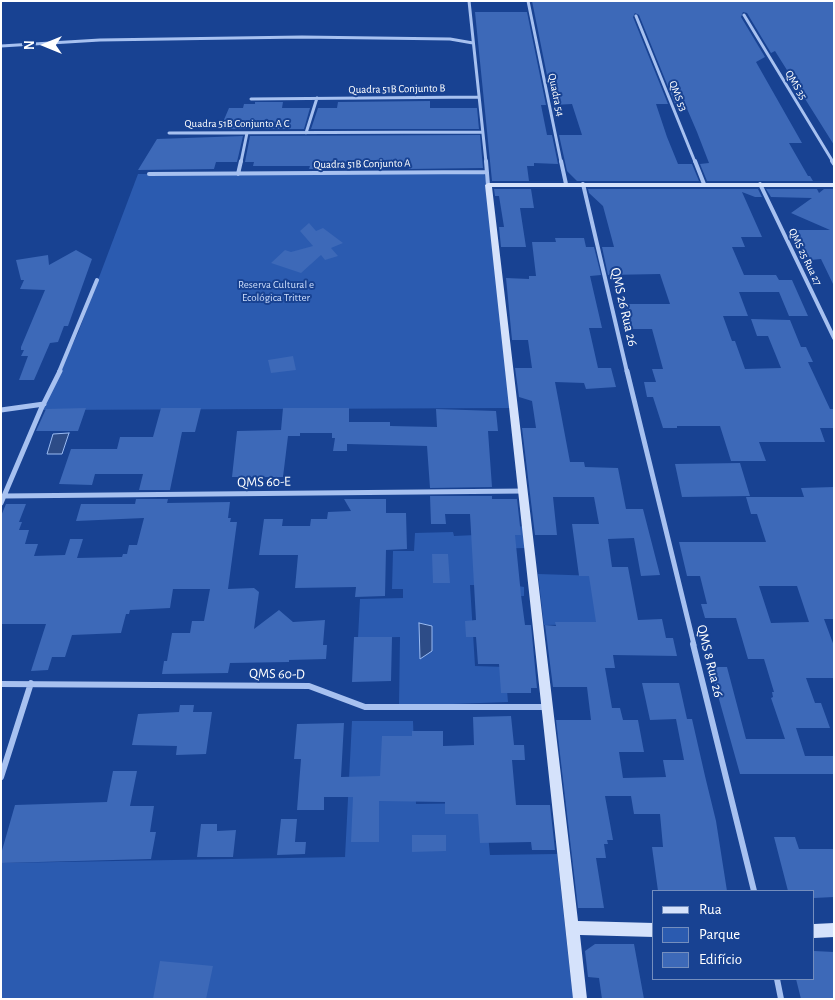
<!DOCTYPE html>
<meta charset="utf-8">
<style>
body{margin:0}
#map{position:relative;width:835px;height:1000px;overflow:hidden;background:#184292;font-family:"Alegreya Sans",sans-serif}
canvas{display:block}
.frame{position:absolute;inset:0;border:2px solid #fff;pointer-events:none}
.legend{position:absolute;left:652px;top:890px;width:162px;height:90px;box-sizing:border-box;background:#184292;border:1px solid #748ebe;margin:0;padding:6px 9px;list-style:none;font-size:15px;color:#fff}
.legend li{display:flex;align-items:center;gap:10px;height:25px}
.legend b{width:25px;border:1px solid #748ebe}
.north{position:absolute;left:20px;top:20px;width:50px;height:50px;-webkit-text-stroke:4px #184292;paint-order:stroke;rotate:270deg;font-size:14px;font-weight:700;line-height:20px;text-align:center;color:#fff}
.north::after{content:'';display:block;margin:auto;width:18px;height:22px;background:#fff;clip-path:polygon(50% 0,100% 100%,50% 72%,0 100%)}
</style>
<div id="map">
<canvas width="835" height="1000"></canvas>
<div class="frame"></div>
<ul class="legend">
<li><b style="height:6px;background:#d5e2fb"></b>Rua</li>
<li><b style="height:14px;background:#2b5bb0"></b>Parque</li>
<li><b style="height:14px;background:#3d69b8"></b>Edifício</li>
</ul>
<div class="north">N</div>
</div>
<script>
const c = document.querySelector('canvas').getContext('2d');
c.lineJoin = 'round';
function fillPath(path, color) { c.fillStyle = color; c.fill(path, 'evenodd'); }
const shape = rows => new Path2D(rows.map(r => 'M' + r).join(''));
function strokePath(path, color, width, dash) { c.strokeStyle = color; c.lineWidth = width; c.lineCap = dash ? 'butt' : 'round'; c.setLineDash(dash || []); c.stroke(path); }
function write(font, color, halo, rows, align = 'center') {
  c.font = font + ' "Alegreya Sans",sans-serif'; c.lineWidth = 4; c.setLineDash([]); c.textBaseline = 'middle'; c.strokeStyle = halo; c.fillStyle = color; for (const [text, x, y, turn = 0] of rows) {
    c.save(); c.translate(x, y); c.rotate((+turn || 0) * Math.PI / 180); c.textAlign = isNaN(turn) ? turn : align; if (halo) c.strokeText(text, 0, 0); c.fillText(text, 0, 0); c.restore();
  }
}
const green = shape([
 [484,173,488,185,513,408,40,410,78,333,138,174],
 [523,526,525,548,483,549,512,585,524,587,524,596,492,597,491,585,470,585,475,666,505,667,508,702,399,706,400,637,358,638,360,599,403,598,403,589,392,589,393,551,414,551,415,533,453,532,454,536,476,535],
 [538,574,600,576,608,624,544,625],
 [352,721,413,721,416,804,485,803,490,855,557,854,573,999,1,999,1,863,345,857]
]);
const water = shape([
 [69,433,62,454,47,454,53,434,69,433],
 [419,623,432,626,432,651,420,659,419,623]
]);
const building = shape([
 [532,1,834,1,834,145,775,51,771,53,747,13,743,12,741,17,765,57,756,62,802,143,789,143,808,176,810,176,813,181,707,181,700,164,709,163,697,132,685,104,675,104,639,15,635,13,633,17,668,104,656,104,667,137,678,164,692,164,699,181,577,181,567,171,559,135,582,135,572,104,553,105],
 [475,12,527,12,546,105,541,105,547,135,552,135,558,164,534,163,534,166,527,166,529,181,492,181],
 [430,101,430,108,477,108,479,129,311,129,318,108,337,108,338,102],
 [255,102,283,102,282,108,310,108,304,129,220,129,229,108,243,108,244,104,255,104],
 [480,135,483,168,409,169,408,167,309,169,310,166,253,166,254,162,245,162,250,136],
 [243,136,237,162,216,162,214,169,138,170,157,139],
 [494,189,531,189,534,208,520,208,526,247,501,247,499,227,504,227,499,196,495,196],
 [588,189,758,189,762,197,755,197,742,192,762,237,741,237,745,247,732,247,744,275,776,275,779,280,792,280,808,316,789,316,779,292,739,292,748,316,723,316,732,341,735,341,745,369,781,368,768,336,757,336,751,319,790,320,801,347,806,347,813,362,808,362,830,409,834,409,834,428,820,428,825,442,759,442,766,461,731,461,720,426,677,426,677,428,663,428,653,397,647,397,644,382,656,382,652,369,663,369,652,329,632,329,631,323,629,323,626,309,629,309,628,304,670,304,660,274,608,275,602,247,614,247,603,206,589,193],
 [766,189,817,189,819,193,824,189,834,189,834,286,821,259,810,260,796,230,830,230,791,213,812,198,771,197],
 [309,223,316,231,323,228,343,243,331,248,338,256,325,260,321,255,301,273,271,263,285,250,291,252,313,246,300,231],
 [555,238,584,238,586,247,594,247,601,275,590,276,602,328,589,328,598,368,611,368,616,387,586,389,584,383,555,382,570,462,584,462,585,467,618,468,626,509,643,509,660,575,641,576,634,538,608,539,612,567,628,567,638,620,662,619,666,638,673,638,677,656,613,655,615,668,605,668,612,708,620,708,623,720,638,720,644,752,619,752,623,778,666,777,663,760,684,760,676,719,650,720,642,683,679,683,687,719,692,719,705,776,716,821,727,891,658,891,652,847,663,847,660,814,634,814,631,796,605,796,613,840,607,840,608,844,604,844,606,858,596,858,604,908,578,908,556,720,591,720,587,687,553,687,545,625,556,626,555,622,596,622,589,576,579,576,572,524,599,524,594,497,553,497,557,535,535,535,522,428,536,428,532,401,519,397,515,368,532,368,528,340,512,340,506,278,529,279,529,276,536,276,532,242,556,242],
 [76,250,92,259,68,326,64,326,58,342,50,343,34,380,19,380,28,356,21,356,24,350,21,350,21,347,45,290,20,289,24,280,21,280,16,260,48,255,49,265],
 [293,356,296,370,271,373,268,360],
 [86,408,78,431,36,431,46,409],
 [161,408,201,408,195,432,182,432,170,490,139,490,143,474,95,474,92,485,59,484,71,449,117,449,120,437,153,437],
 [283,408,349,408,349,422,390,422,390,426,437,427,436,409,496,411,498,431,488,431,492,487,430,488,427,446,347,444,347,451,333,451,335,438,332,438,332,433,300,433,300,436,288,436,283,477,232,477,237,431,281,430],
 [740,463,750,496,682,497,675,464],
 [834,487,834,619,824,619,834,646,834,678,806,678,815,703,821,703,830,728,796,728,805,756,834,756,834,774,740,774,710,667,727,667,746,739,785,739,771,698,773,697,772,692,774,692,764,659,748,659,736,618,705,618,701,604,707,604,700,576,687,576,679,542,766,542,757,514,751,514,746,497,804,497,801,488],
 [759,586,797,586,809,622,771,623],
 [430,496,492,496,492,499,517,499,521,535,515,535,521,595,525,625,531,625,537,688,531,688,531,693,501,693,499,664,478,664,476,637,466,637,465,621,476,620,470,514,445,514,446,524,431,524],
 [136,499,168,499,167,503,230,502,228,518,231,518,230,522,237,522,228,589,254,588,259,592,254,629,279,610,293,622,325,620,323,645,327,645,326,659,289,660,289,662,230,663,228,673,162,674,164,661,167,661,172,633,190,633,192,621,204,621,210,589,173,589,170,608,130,610,129,614,126,614,121,633,72,635,65,657,52,657,48,670,31,671,46,624,1,624,1,516,6,504,26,504,19,522,22,522,19,530,29,530,25,544,38,544,34,556,65,555,70,539,83,539,77,558,122,557,123,554,127,554,129,545,137,545,144,518,76,521,81,504,135,504],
 [344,499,386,499,386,513,406,513,407,549,386,550,385,596,355,597,356,587,295,588,298,555,259,555,264,519,283,519,282,526,310,526,311,519,327,519,328,512,351,511],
 [432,554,448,554,450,583,433,583],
 [354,637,392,637,391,681,352,682],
 [180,705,194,705,193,712,212,712,206,754,176,755,177,746,132,745,138,714,179,712],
 [511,716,514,745,524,745,525,760,512,760,516,805,550,805,555,850,532,850,531,842,480,843,478,814,445,814,445,802,379,801,379,842,351,842,353,797,324,797,324,810,297,810,301,759,294,759,297,724,344,723,341,777,380,776,382,736,412,736,412,731,443,731,443,746,474,745,473,717],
 [113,771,137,771,130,806,154,806,150,832,156,832,151,859,1,863,1,854,15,805,107,802],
 [281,819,297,819,295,842,306,842,305,854,277,855],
 [201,824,217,824,217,831,236,830,233,857,197,857],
 [412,835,446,835,446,851,412,852],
 [774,837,795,837,799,849,834,849,834,897,814,898,814,891,788,891],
 [595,944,634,944,644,999,602,999,599,978,588,977,585,951],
 [814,951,834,952,834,999,801,999,796,979,814,979],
 [160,961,213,966,206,999,153,999]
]);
const streetFar3 = shape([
 [469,1,486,162],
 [528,1,561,162],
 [744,15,833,162],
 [636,16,695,162],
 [1,46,100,40,302,37,450,39,473,43],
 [251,99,478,97],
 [169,133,482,132],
 [306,133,317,98],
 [241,162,247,133]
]);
const streetFar2 = shape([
 [486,161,488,185],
 [561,161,566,184],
 [695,161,704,184],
 [832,161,834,164],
 [149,174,486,172],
 [238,174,241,161],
 [583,184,627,372],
 [760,184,834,338],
 [59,372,97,280]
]);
const streetFar1 = shape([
 [627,371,694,645],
 [1,410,44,404],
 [4,496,524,491],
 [1,503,41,409,60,371]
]);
const street = shape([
 [693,644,754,891],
 [1,684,309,686,365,707,547,707],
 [1,777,31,683],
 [777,979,781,999]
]);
const secondary = shape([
 [488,183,834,183,834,187,492,187,578,921,654,923,654,937,580,935,587,999,573,999,485,185,488,183],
 [834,923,834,937,814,938,814,924,834,923]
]);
const farStreetnames = [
 ["QMS 35",796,85,59],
 ["Quadra 51B Conjunto B",397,89,-1],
 ["Quadra 54",556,95,78],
 ["QMS 53",678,96,68],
 ["Quadra 51B Conjunto A C",237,124],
 ["Quadra 51B Conjunto A",362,164,-1],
 ["QMS 25 Rua 27",805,257,64]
];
const farParknames = [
 ["Reserva Cultural e",276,285],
 ["Ecológica Tritter",276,298]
];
const streetNames = [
 ["QMS 26 Rua 26",624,307,77],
 ["QMS 60-E",264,482,-1],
 ["QMS 8 Rua 26",710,661,76],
 ["QMS 60-D",277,674,1]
];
fillPath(green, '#2b5bb0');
fillPath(water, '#2d4c87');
strokePath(water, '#9abbf2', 1);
fillPath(building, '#3d69b8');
strokePath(streetFar3, '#a7c1f0', 3);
strokePath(streetFar2, '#a7c1f0', 4);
strokePath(streetFar1, '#a7c1f0', 5);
strokePath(street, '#a7c1f0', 6);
fillPath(secondary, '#d5e2fb');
write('11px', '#fff', '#184292', farStreetnames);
write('11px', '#cedefb', '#184292', farParknames);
write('14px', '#fff', '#184292', streetNames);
</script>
